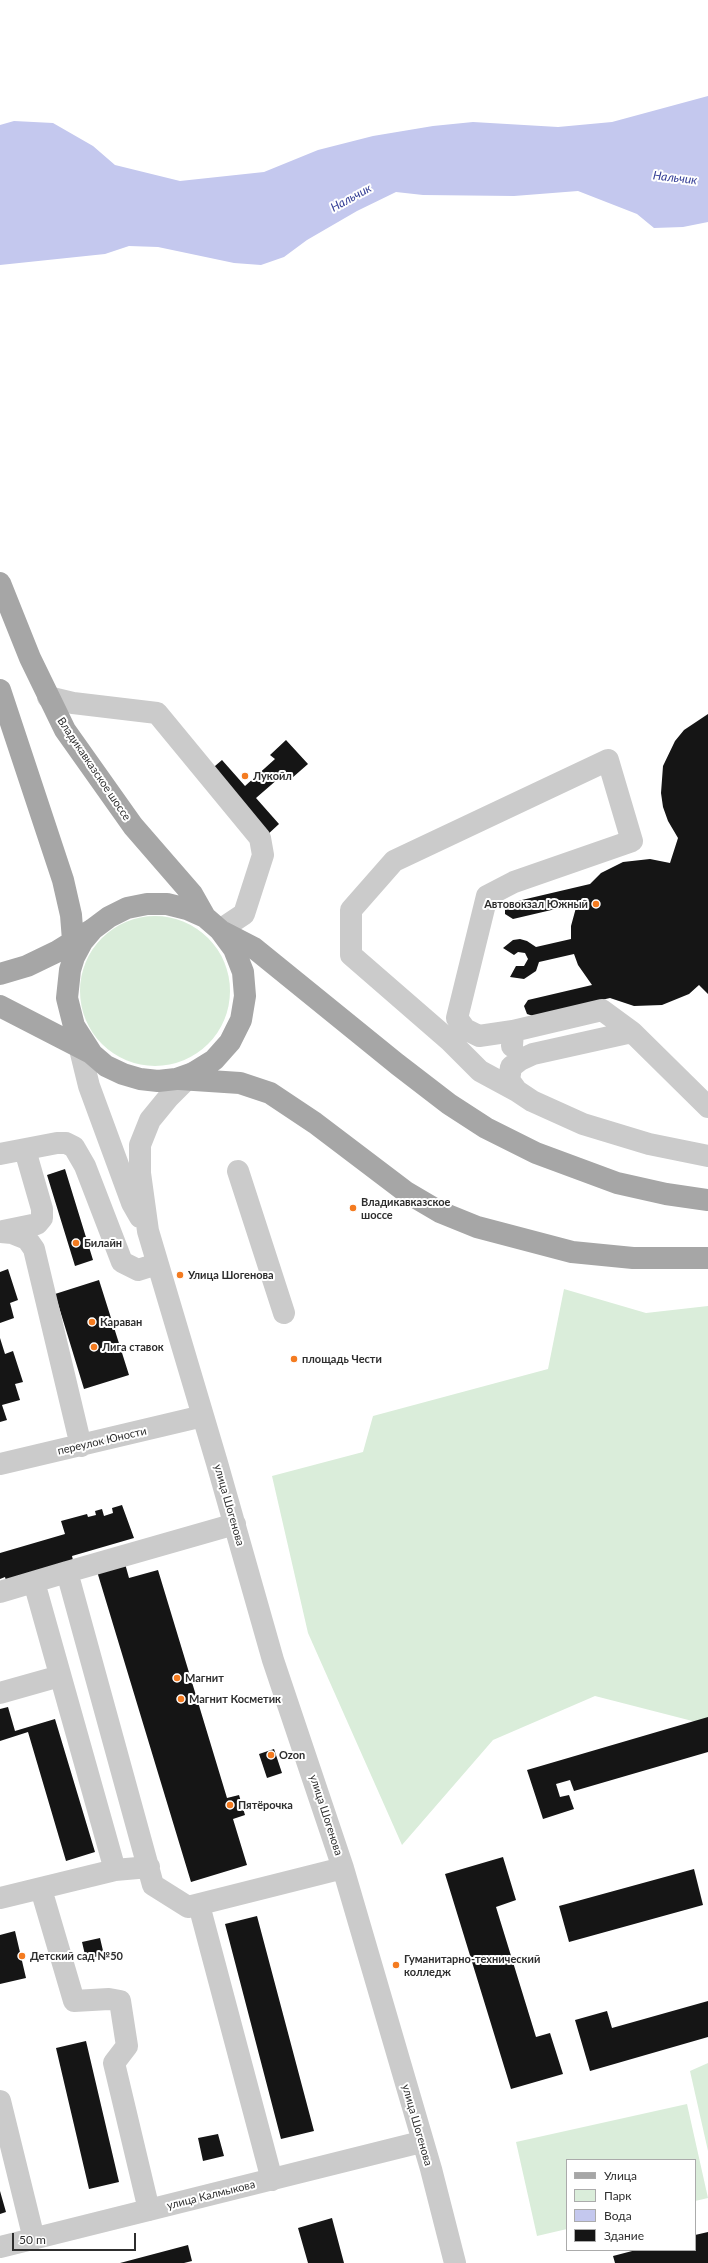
<!DOCTYPE html>
<meta charset="utf-8">
<style>
body{margin:0}
#map{position:relative;width:708px;height:2263px;overflow:hidden;background:#fff;font-family:Lato,sans-serif}
canvas{display:block}
.legend{position:absolute;left:566px;top:2159px;width:130px;height:92px;box-sizing:border-box;background:#fff;border:1px solid #ababab;margin:0;padding:5px 7px;list-style:none;font-size:12px;color:#2e2e2e}
.legend li{display:flex;align-items:center;gap:8px;height:20px}
.legend b{width:20px;border:1px solid #ababab}
.scale{position:absolute;left:12px;top:2233px;width:124px;height:18px;box-sizing:border-box;border:2px solid #2e2e2e;border-top:0;padding-left:5px;font-size:12px;line-height:14px;white-space:nowrap;color:#2e2e2e;-webkit-text-stroke:3px #fff;paint-order:stroke}
</style>
<div id="map">
<canvas width="708" height="2263"></canvas>
<ul class="legend">
<li><b style="height:5px;background:#a6a6a6"></b>Улица</li>
<li><b style="height:11px;background:#daedda"></b>Парк</li>
<li><b style="height:11px;background:#c4c8ee"></b>Вода</li>
<li><b style="height:11px;background:#151515"></b>Здание</li>
</ul>
<div class="scale">50 m</div>
</div>
<script>
const c = document.querySelector('canvas').getContext('2d');
c.lineJoin = 'round';
function fillPath(path, color) { c.fillStyle = color; c.fill(path, 'evenodd'); }
const shape = rows => new Path2D(rows.map(r => 'M' + r).join(''));
function strokePath(path, color, width, dash) { c.strokeStyle = color; c.lineWidth = width; c.lineCap = dash ? 'butt' : 'round'; c.setLineDash(dash || []); c.stroke(path); }
function write(font, color, halo, rows, align = 'center') {
  c.font = font + ' Lato,sans-serif'; c.lineWidth = 4; c.setLineDash([]); c.textBaseline = 'middle'; c.strokeStyle = halo; c.fillStyle = color; for (const [text, x, y, turn = 0] of rows) {
    c.save(); c.translate(x, y); c.rotate((+turn || 0) * Math.PI / 180); c.textAlign = isNaN(turn) ? turn : align; if (halo) c.strokeText(text, 0, 0); c.fillText(text, 0, 0); c.restore();
  }
}
const green = shape([
 '80 991a75 75 0 1 1 150 0a75 75 0 1 1-150 0Z',
 [564,1289,646,1313,708,1306,708,1725,595,1696,493,1740,402,1845,308,1633,272,1476,363,1452,373,1416,548,1369],
 [708,2063,708,2151,690,2071],
 [687,2104,708,2198,695,2201,695,2160,567,2160,567,2229,537,2236,516,2142]
]);
const water = shape([
 [708,96,708,222,683,227,654,228,637,214,578,191,514,196,423,195,396,192,357,211,307,240,284,257,261,265,234,263,158,247,129,246,105,254,0,265,0,125,14,121,53,123,93,146,115,165,180,181,264,172,318,150,373,136,433,126,473,122,558,127,612,122]
]);
const building = shape([
 [708,714,708,994,699,985,689,994,662,1005,634,1006,610,998,533,1016,527,1014,524,1006,528,1000,592,985,578,965,574,954,539,962,536,971,524,979,510,977,516,966,524,966,528,959,525,953,518,952,514,955,503,948,513,940,520,939,527,941,536,947,571,939,571,926,577,904,513,919,505,914,505,906,509,903,590,884,601,873,623,862,650,859,670,863,678,838,668,821,663,807,661,793,663,766,675,741,684,730],
 [286,740,308,764,292,778,286,772,256,798,279,824,266,836,208,772,222,760,245,786,275,759,270,755],
 [65,1169,93,1260,75,1266,47,1175],
 [8,1269,18,1300,10,1303,14,1318,0,1323,0,1272],
 [99,1280,129,1375,84,1389,55,1294],
 [0,1338,5,1354,13,1351,23,1382,15,1384,20,1400,2,1405,7,1420,0,1422],
 [122,1505,134,1538,72,1556,74,1565,7,1584,5,1577,0,1579,0,1553,65,1534,61,1521,87,1514,88,1517,96,1515,95,1511,102,1509,104,1516,113,1513,112,1508],
 [124,1560,129,1578,158,1570,227,1798,239,1795,245,1815,233,1819,247,1865,191,1882,96,1568],
 [8,1707,15,1731,55,1719,95,1852,66,1861,28,1732,0,1741,0,1709],
 [708,1717,708,1752,574,1791,570,1780,556,1784,560,1797,569,1795,574,1809,543,1819,527,1770],
 [274,1749,282,1773,267,1778,259,1754],
 [503,1857,516,1900,496,1907,536,2037,550,2033,563,2074,511,2089,445,1874],
 [694,1869,703,1905,569,1942,559,1906],
 [257,1916,314,2131,281,2139,225,1924],
 [15,1931,26,1978,0,1984,0,1935],
 [100,1938,104,1955,86,1959,82,1942],
 [708,2001,708,2037,590,2071,575,2020,607,2011,612,2028],
 [86,2041,119,2182,89,2189,56,2048],
 [218,2134,224,2156,203,2161,198,2138],
 [0,2191,6,2212,0,2214],
 [332,2218,344,2263,308,2263,298,2228],
 [708,2232,708,2263,615,2263,613,2256,636,2250,695,2250,695,2235],
 [188,2245,192,2261,184,2263,120,2263]
]);
const minor = shape([
 [48,697,73,703,157,713,260,838,263,855,244,914,220,930],
 [513,1031,479,1036,465,1029,457,1018,487,896,514,882,632,841,608,760,394,861,351,910,351,955,450,1041,480,1071,517,1091],
 [76,1033,89,1086,132,1203,140,1217],
 [512,1046,513,1031,602,1010,632,1032],
 [193,1073,168,1098,150,1120,140,1145,140,1173,148,1231,217,1463,273,1660,343,1868,431,2169,455,2263],
 [708,1107,632,1032,533,1054,520,1060,511,1067,509,1080,517,1091,532,1101,583,1124,649,1144,708,1156],
 [0,1154,57,1143,66,1143,74,1147,85,1166,122,1262,138,1270,157,1264],
 [238,1171,284,1313],
 [3,1231,37,1224,42,1218,42,1209,25,1150],
 [0,1232,12,1233,27,1239,34,1249,81,1446],
 [0,1464,203,1416],
 [235,1524,67,1572,153,1885,188,1907,343,1868],
 [34,1582,115,1870,149,1867],
 [0,1592,67,1572],
 [0,1693,60,1676],
 [41,1889,74,2001,109,1999,120,2001,127,2046,114,2063,149,2210],
 [0,1898,115,1870],
 [199,1905,272,2180],
 [0,2101,34,2239],
 [0,2247,421,2142]
]);
const major = shape([
 [0,583,30,658,65,730,133,826,192,894,205,917],
 [0,690,63,880,71,915,74,953],
 [223,932,254,948,397,1064,449,1104,486,1128,536,1153,617,1183,666,1194,708,1200],
 [0,974,27,966,56,952,93,929,109,917,127,908,147,904,167,904,187,909,205,917,220,930,234,949,243,972,245,996,241,1020,230,1042,214,1060,193,1073,176,1079,158,1081,140,1079,123,1074,106,1066,92,1054,74,1026,67,998,70,970,74,957,82,942,93,929],
 [0,1006,91,1053],
 [179,1079,240,1083,270,1093,315,1123,406,1192,440,1212,477,1227,572,1252,633,1258,708,1258]
]);
const markers = [
 [245,776,4,"#f47b20"],
 [596,904,4,"#f47b20"],
 [353,1208,4,"#f47b20"],
 [76,1243,4,"#f47b20"],
 [180,1275,4,"#f47b20"],
 [92,1322,4,"#f47b20"],
 [94,1347,4,"#f47b20"],
 [294,1359,4,"#f47b20"],
 [177,1678,4,"#f47b20"],
 [181,1699,4,"#f47b20"],
 [271,1755,4,"#f47b20"],
 [230,1805,4,"#f47b20"],
 [22,1956,4,"#f47b20"],
 [396,1965,4,"#f47b20"]
];
const streetNames = [
 ["Владикавказское шоссе",94,769,56],
 ["переулок Юности",102,1441,-13],
 ["улица Шогенова",229,1505,74],
 ["улица Шогенова",326,1815,72],
 ["улица Шогенова",417,2125,74],
 ["улица Калмыкова",211,2195,-14]
];
const poiNames = [
 ["Лукойл",253,776],
 ["Автовокзал Южный",588,904,"right"],
 ["Владикавказское",361,1202],
 ["шоссе",361,1215],
 ["Билайн",84,1243],
 ["Улица Шогенова",188,1275],
 ["Караван",100,1322],
 ["Лига ставок",102,1347],
 ["площадь Чести",302,1359],
 ["Магнит",185,1678],
 ["Магнит Косметик",189,1699],
 ["Ozon",279,1755],
 ["Пятёрочка",238,1805],
 ["Детский сад №50",30,1956],
 ["Гуманитарно-технический",404,1959],
 ["колледж",404,1972]
];
const waterNames = [
 ["Нальчик",675,178,7],
 ["Нальчик",351,198,-29]
];
fillPath(green, '#daedda');
fillPath(water, '#c4c8ee');
fillPath(building, '#151515');
strokePath(minor, '#cbcbcb', 22);
strokePath(major, '#a6a6a6', 22);
for (const [x, y, r, color] of markers) { const dot = new Path2D(); dot.arc(x, y, r, 0, 2 * Math.PI); c.fillStyle = color; c.fill(dot); strokePath(dot, '#fff', 1.5); }
write('11px', '#2e2e2e', '#fff', streetNames);
write('bold 11px', '#2e2e2e', '#fff', poiNames, 'left');
write('italic 12px', '#353f96', '#fff', waterNames);
</script>
